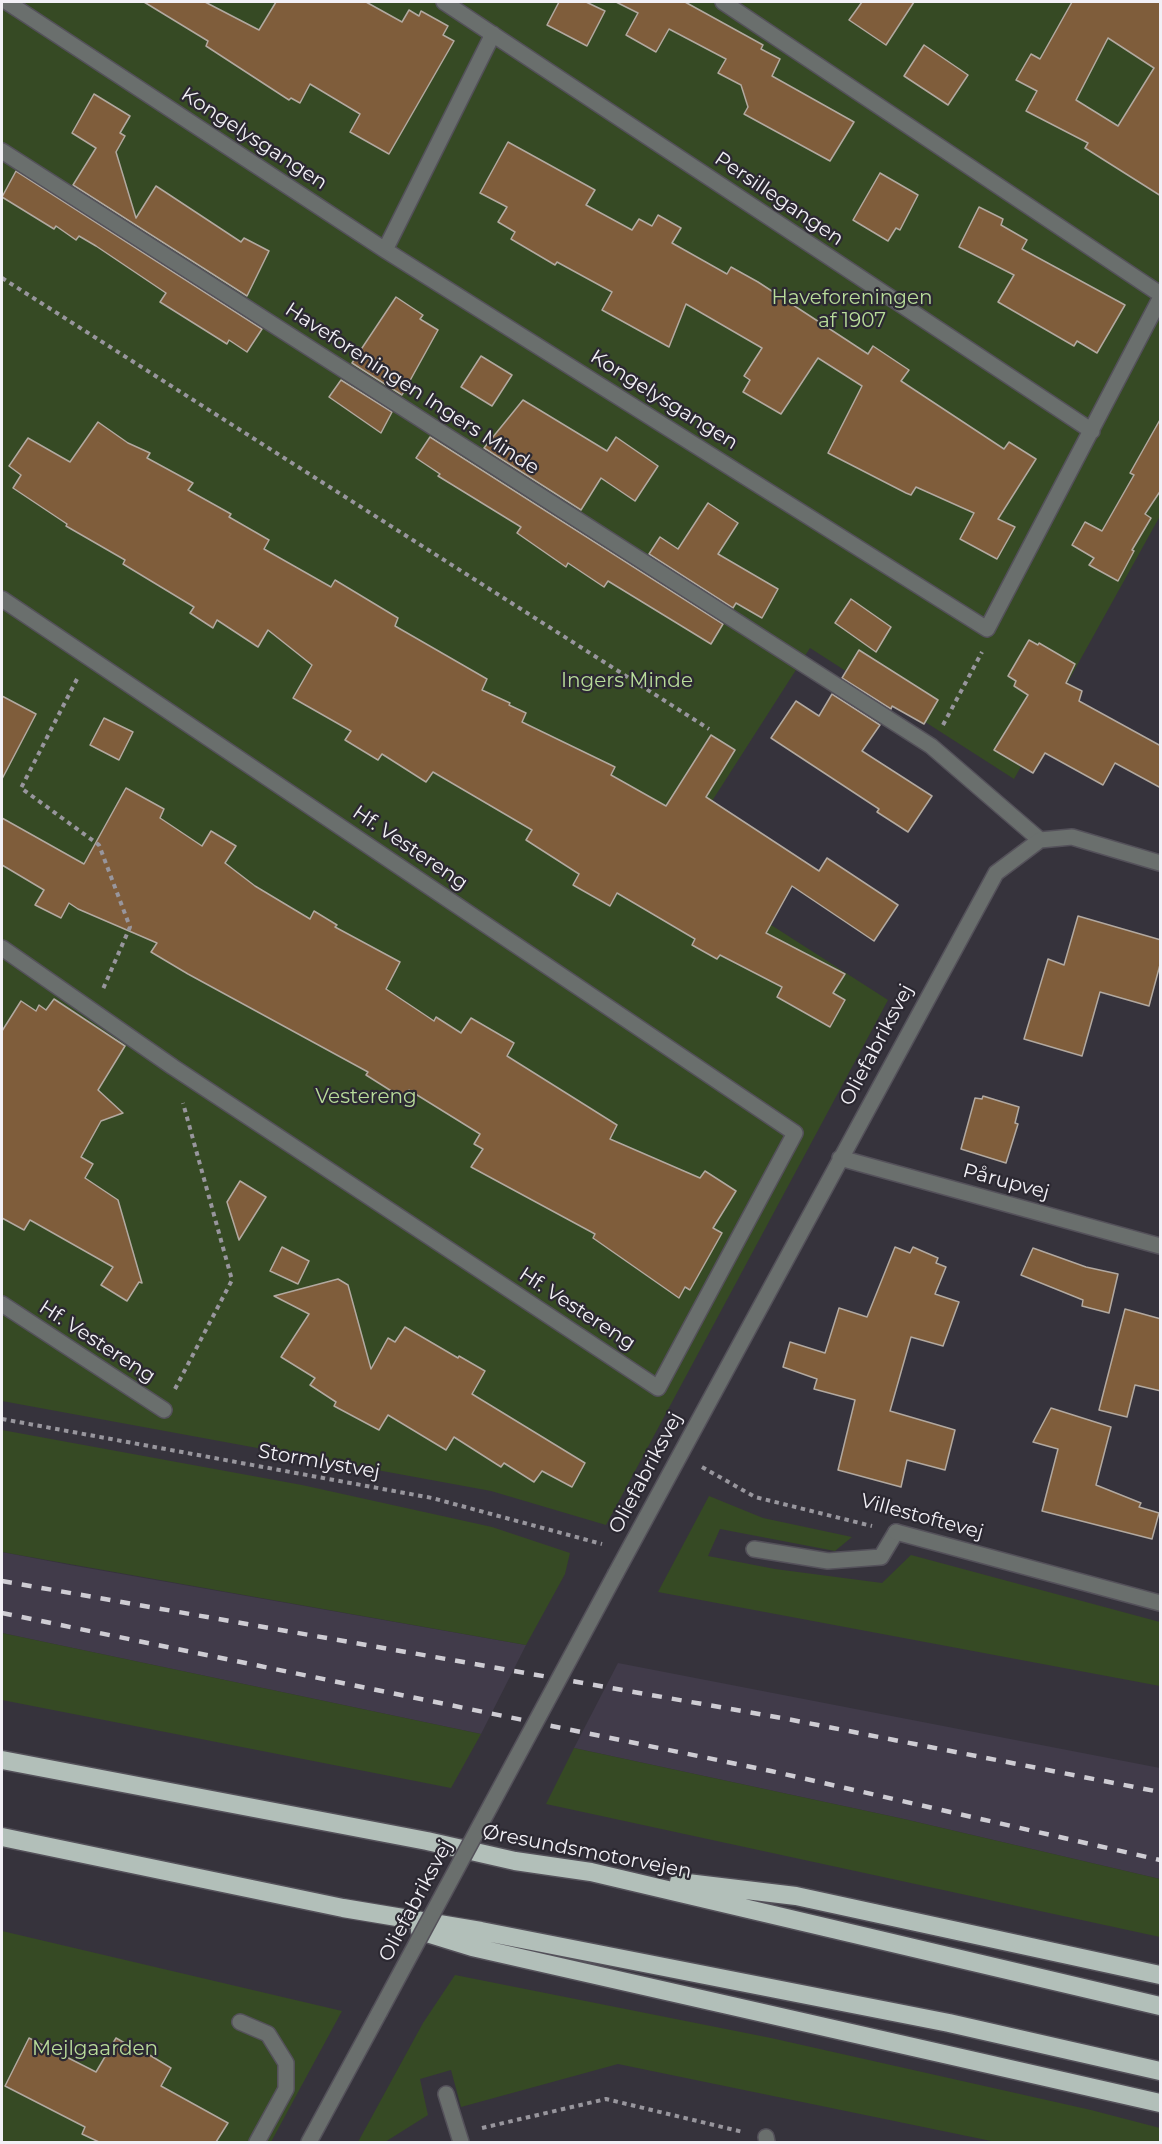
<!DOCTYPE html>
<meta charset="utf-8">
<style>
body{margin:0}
#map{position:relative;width:1162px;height:2144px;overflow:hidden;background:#36333c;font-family:Montserrat,sans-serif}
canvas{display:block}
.frame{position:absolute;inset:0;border:3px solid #f2f0f6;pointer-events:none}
</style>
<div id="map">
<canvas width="1162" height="2144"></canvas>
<div class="frame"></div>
</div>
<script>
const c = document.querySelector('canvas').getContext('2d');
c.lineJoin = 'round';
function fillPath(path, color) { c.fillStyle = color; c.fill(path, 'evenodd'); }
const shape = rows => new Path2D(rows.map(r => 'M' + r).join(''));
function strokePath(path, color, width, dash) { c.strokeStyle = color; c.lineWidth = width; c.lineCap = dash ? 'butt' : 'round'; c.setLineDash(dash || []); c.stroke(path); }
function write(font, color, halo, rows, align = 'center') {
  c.font = font + ' Montserrat,sans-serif'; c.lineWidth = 4.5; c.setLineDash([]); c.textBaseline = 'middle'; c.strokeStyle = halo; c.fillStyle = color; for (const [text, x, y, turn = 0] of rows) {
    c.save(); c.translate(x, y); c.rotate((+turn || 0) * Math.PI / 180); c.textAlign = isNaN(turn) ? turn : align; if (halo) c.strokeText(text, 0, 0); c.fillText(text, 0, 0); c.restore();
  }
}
const built = shape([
 [2,1552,70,1565,526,1645,481,1734,2,1633],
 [618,1663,1160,1768,1160,1879,904,1819,574,1748]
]);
const green = shape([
 [2,2,1160,2,1160,516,1014,779,810,648,673,862,888,1000,606,1525,491,1491,2,1401],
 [2,1430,302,1485,492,1527,570,1553,565,1574,526,1645,2,1552],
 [709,1496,763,1518,852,1537,835,1551,720,1529,708,1556,775,1569,882,1583,911,1555,1160,1622,1160,1686,658,1592],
 [2,1633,481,1734,451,1788,2,1700],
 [574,1748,904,1819,1160,1879,1160,1937,546,1804],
 [2,1931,342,2011,271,2142,2,2142],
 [455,1975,771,2038,1091,2110,1160,2128,1160,2142,996,2142,618,2064,461,2107,451,2070,420,2079,428,2115,385,2142,358,2142,423,2023]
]);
const building = shape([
 [144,2,205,2,259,30,276,2,366,2,402,22,409,10,419,16,421,11,448,26,443,35,454,41,389,154,350,132,360,114,310,84,300,103,291,98,289,100,206,46,208,41,144,2],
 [559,2,586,2,605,11,587,46,547,25,559,2],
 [616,2,685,2,763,45,761,49,780,59,772,76,854,122,830,161,744,114,748,107,741,85,718,73,726,59,669,29,656,52,626,35,638,13,616,2],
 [862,2,914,2,886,45,849,20,862,2],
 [1072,2,1161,2,1161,196,1085,148,1088,143,1026,111,1037,91,1016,80,1031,54,1040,59,1072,2],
 [1108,38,1154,68,1118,126,1076,100,1108,38],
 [924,45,968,75,948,105,904,76,924,45],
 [94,94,130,116,120,133,125,136,116,152,136,218,156,186,241,242,244,238,269,251,247,296,73,185,96,148,72,133,94,94],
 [508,142,595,190,586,205,632,230,639,219,652,226,658,215,681,228,672,243,727,274,731,267,758,282,868,354,873,346,909,370,901,381,1004,449,1009,442,1036,459,998,519,1015,527,997,559,960,539,974,513,916,487,911,495,906,493,828,453,862,386,818,358,781,414,743,392,750,380,744,376,762,348,686,304,669,347,602,310,612,292,557,262,555,265,511,239,515,232,498,222,507,207,480,193,508,142],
 [16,171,262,329,247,352,229,340,227,344,160,302,166,293,96,246,79,236,76,240,56,226,54,229,2,197,16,171],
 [880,173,918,195,900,230,896,228,888,241,853,220,880,173],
 [979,207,1003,219,1001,225,1027,240,1022,249,1125,305,1097,353,1077,341,1074,346,998,302,1014,275,959,247,979,207],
 [396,297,423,315,420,319,438,330,402,395,352,363,396,297],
 [481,356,512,375,492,406,461,387,481,356],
 [341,380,392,412,381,433,329,397,341,380],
 [523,400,607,451,616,437,658,466,635,501,601,478,581,510,484,448,523,400],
 [1161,418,1161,490,1145,514,1151,518,1132,550,1134,551,1118,581,1089,565,1094,558,1072,545,1085,522,1102,531,1134,475,1130,473,1161,418],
 [98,422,128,443,150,453,147,458,193,483,188,490,231,514,229,517,269,540,264,549,331,587,335,580,398,618,395,626,487,679,482,690,510,703,509,705,526,713,522,722,615,767,611,775,666,806,711,735,735,750,706,797,819,871,827,858,898,905,874,941,792,886,766,933,845,974,833,993,845,1000,830,1027,777,997,782,987,720,955,717,959,692,945,695,939,617,893,610,906,573,885,579,874,526,840,532,830,433,772,426,782,382,754,378,760,345,740,351,731,293,698,312,665,268,630,258,647,217,620,213,628,190,613,194,607,123,564,125,560,66,526,67,524,13,488,21,475,9,466,28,438,70,462,98,422],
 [430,437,723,624,711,644,608,581,604,587,568,563,566,567,517,533,521,527,438,476,440,474,416,458,430,437],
 [708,503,738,523,718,554,778,589,762,618,736,603,733,608,649,554,660,537,678,549,708,503],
 [851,599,891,627,876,652,835,623,851,599],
 [1029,640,1038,645,1039,643,1075,664,1066,683,1082,691,1079,701,1161,746,1161,788,1115,763,1103,785,1045,753,1033,773,994,750,1028,695,1014,686,1016,681,1008,676,1029,640],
 [859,650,938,700,924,724,892,706,891,709,842,678,859,650],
 [832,694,880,725,862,751,932,796,908,832,877,812,879,809,771,738,796,701,819,716,832,694],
 [2,696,36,714,2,779,2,696],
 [104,718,133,732,119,760,90,745,104,718],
 [126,788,164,809,160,818,202,846,211,831,236,846,225,863,255,886,310,919,314,911,337,925,335,927,400,962,386,989,434,1021,436,1017,461,1033,471,1018,514,1043,507,1056,617,1125,610,1139,700,1178,705,1171,736,1191,713,1228,722,1233,690,1290,685,1287,679,1298,593,1238,595,1234,471,1167,483,1149,474,1144,480,1134,409,1090,404,1099,366,1075,368,1072,188,974,151,952,157,943,78,909,69,903,61,918,35,905,44,890,2,865,2,818,84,864,126,788],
 [1078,916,1161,940,1161,961,1149,1006,1100,992,1082,1056,1024,1039,1048,959,1064,965,1078,916],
 [54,999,125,1046,98,1090,123,1113,101,1121,81,1157,93,1164,85,1178,118,1200,142,1283,139,1282,127,1301,101,1285,113,1267,30,1220,24,1230,2,1218,2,1031,21,1001,36,1011,39,1005,46,1010,54,999],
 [983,1096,1019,1107,1015,1123,1018,1124,1006,1163,961,1149,975,1098,982,1099,983,1096],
 [240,1181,266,1197,239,1240,227,1202,240,1181],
 [282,1247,309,1261,298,1284,270,1271,282,1247],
 [895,1247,910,1253,913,1247,938,1258,936,1263,946,1267,935,1294,959,1302,943,1346,911,1337,890,1411,955,1430,945,1470,907,1460,901,1487,838,1470,855,1400,814,1389,817,1379,783,1367,790,1342,825,1353,839,1308,867,1317,895,1247],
 [1033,1248,1086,1267,1118,1274,1109,1313,1082,1306,1083,1300,1021,1275,1033,1248],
 [338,1279,348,1285,371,1369,388,1338,395,1342,405,1327,458,1358,459,1356,485,1371,472,1394,585,1463,572,1487,542,1471,534,1482,504,1463,501,1467,454,1437,446,1450,388,1415,379,1430,334,1406,336,1402,310,1385,315,1378,281,1357,309,1314,274,1296,338,1279],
 [1125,1309,1161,1319,1161,1391,1135,1385,1127,1417,1099,1410,1125,1309],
 [1051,1408,1111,1427,1096,1485,1141,1503,1139,1507,1159,1513,1152,1539,1042,1511,1058,1449,1033,1442,1051,1408],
 [29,2038,96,2072,116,2038,132,2047,133,2045,171,2068,161,2086,228,2123,216,2142,99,2142,82,2134,85,2127,5,2086,29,2038]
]);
const path = shape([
 [2,278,709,729],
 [77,679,21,788,99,845,130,927,103,989],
 [943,725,982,652],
 [175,1389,232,1280,183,1103],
 [2,1419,432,1498,602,1544],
 [702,1467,755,1497,872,1526],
 [482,2128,606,2099,743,2132]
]);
const lane = shape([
 [7,2,385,250,987,629,1160,299],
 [444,2,1092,431],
 [723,2,1160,294],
 [2,151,931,746,1040,840],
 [385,250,493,34],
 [2,599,795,1133,658,1388,173,1067,2,948],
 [2,1304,164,1410],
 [754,1549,828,1561,881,1557,896,1532],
 [240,2022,268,2034,286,2063,286,2089,257,2142]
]);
const street = shape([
 [840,1158,1160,1246],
 [896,1532,1160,1603],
 [616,1573,996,873,1040,840,1072,837,1160,863],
 [446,2094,461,2142],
 [766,2137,767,2142],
 [309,2142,379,2013]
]);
const highway = shape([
 [2,1760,427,1841,515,1861,591,1872,1160,2006],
 [2,1837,343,1908,481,1931,949,2023,1160,2071],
 [679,1882,796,1896,1160,1975],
 [420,1931,472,1947,1160,2103]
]);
const rail = shape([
 [2,1581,782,1718,1160,1792],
 [2,1613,771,1771,1160,1860]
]);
const streetBridge = shape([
 [379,2013,616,1573]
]);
const streetNames = [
 ["Kongelysgangen",254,139,33],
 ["Persillegangen",779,199,34],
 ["Haveforeningen Ingers Minde",412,389,33],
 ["Kongelysgangen",664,400,32],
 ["Hf. Vestereng",410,848,34],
 ["Oliefabriksvej",877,1045,-62],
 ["Pårupvej",1006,1182,15],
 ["Hf. Vestereng",577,1309,33],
 ["Hf. Vestereng",97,1342,33],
 ["Stormlystvej",319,1462,10],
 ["Oliefabriksvej",646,1473,-62],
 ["Villestoftevej",922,1517,15],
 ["Øresundsmotorvejen",587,1852,11],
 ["Oliefabriksvej",416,1901,-62]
];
const parkNames = [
 ["Haveforeningen",852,298],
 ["af 1907",852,321],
 ["Ingers Minde",627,681],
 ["Vestereng",366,1097],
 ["Mejlgaarden",95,2049]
];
fillPath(built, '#413b4a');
fillPath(green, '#364a24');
fillPath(building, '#7f5d3b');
strokePath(building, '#b2a9a0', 1.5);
strokePath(lane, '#54515a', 18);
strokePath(street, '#54515a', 18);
strokePath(highway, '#54515a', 21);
strokePath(path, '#98969d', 4, [4.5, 4.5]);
strokePath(lane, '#6a6f6d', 15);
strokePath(street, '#6a6f6d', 15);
strokePath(highway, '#b2bfb9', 18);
strokePath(rail, '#ceccd3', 4.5, [10, 10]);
strokePath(streetBridge, '#54515a', 18, []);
strokePath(streetBridge, '#6a6f6d', 15);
write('20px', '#f2f0f6', '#2c2932', streetNames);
write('20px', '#b8dc9a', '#2c2932', parkNames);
</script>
